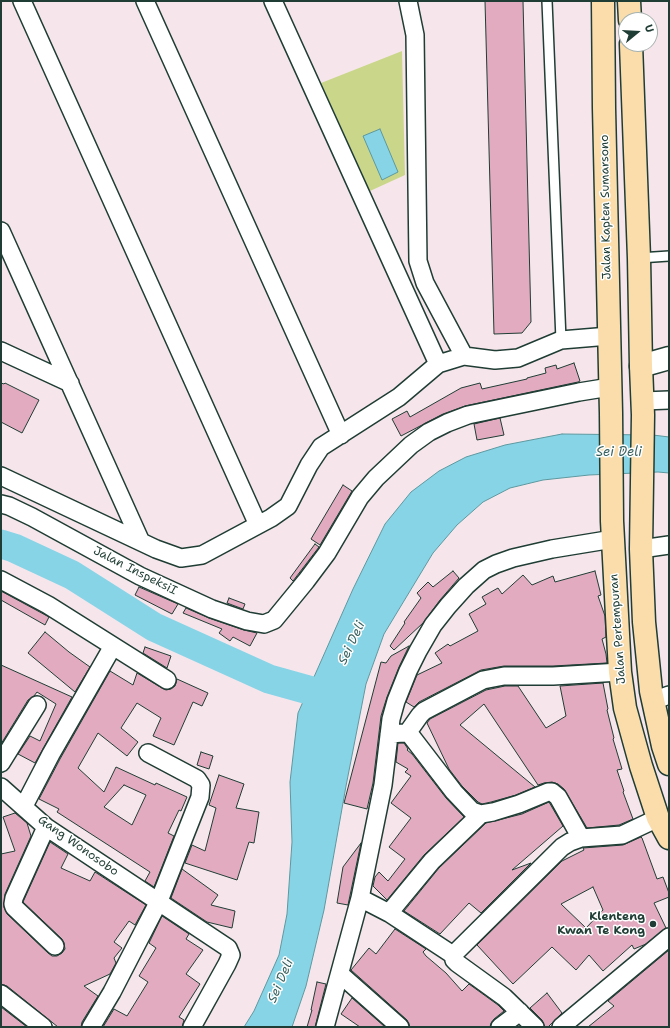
<!DOCTYPE html>
<style>
body{margin:0}
#map{position:relative;width:670px;height:1028px;overflow:hidden;background:#f6e6ec;font-family:"Shantell Sans",sans-serif}
canvas{display:block}
.frame{position:absolute;inset:0;border:2px solid #1f3d34;pointer-events:none}
.north{position:absolute;left:618px;top:12px;width:40px;height:40px;box-sizing:border-box;background:#fff;border:1px solid #a5b1ae;border-radius:50%;rotate:72deg;font-size:11px;font-weight:700;line-height:16px;text-align:center;color:#1f3d34}
.north::after{content:'';display:block;margin:auto;width:14px;height:18px;background:#1f3d34;clip-path:polygon(50% 0,100% 100%,50% 72%,0 100%)}
</style>
<div id="map">
<canvas width="670" height="1028"></canvas>
<div class="frame"></div>
<div class="north">U</div>
</div>
<script>
const c = document.querySelector('canvas').getContext('2d');
c.lineJoin = 'round';
function fillPath(path, color) { c.fillStyle = color; c.fill(path, 'evenodd'); }
const shape = rows => new Path2D(rows.map(r => 'M' + r).join(''));
function strokePath(path, color, width, dash) { c.strokeStyle = color; c.lineWidth = width; c.lineCap = dash ? 'butt' : 'round'; c.setLineDash(dash || []); c.stroke(path); }
function write(font, color, halo, rows, align = 'center') {
  c.font = font + ' "Shantell Sans",sans-serif'; c.lineWidth = 3; c.setLineDash([]); c.textBaseline = 'middle'; c.strokeStyle = halo; c.fillStyle = color; for (const [text, x, y, turn = 0] of rows) {
    c.save(); c.translate(x, y); c.rotate((+turn || 0) * Math.PI / 180); c.textAlign = isNaN(turn) ? turn : align; if (halo) c.strokeText(text, 0, 0); c.fillText(text, 0, 0); c.restore();
  }
}
const green = shape([
 [402,51,405,175,370,191,321,83]
]);
const water = shape([
 [380,129,398,172,382,180,363,136,380,129],
 [562,434,653,435,669,437,669,473,658,472,589,475,543,480,510,488,483,502,457,525,433,553,384,634,366,684,346,786,324,910,306,986,292,1027,244,1027,254,1011,279,955,287,914,292,842,290,782,298,713,353,589,385,524,411,492,439,471,466,457,505,445,562,434]
]);
const river = shape([
 [1,544,14,548,72,575,154,627,269,679,330,696]
]);
const building = shape([
 [485,1,523,1,531,322,522,333,494,334,485,1],
 [574,363,580,381,578,382,465,406,443,414,401,436,392,419,407,411,410,417,461,388,480,383,482,389,527,379,527,378,546,373,545,368,556,365,557,369,574,363],
 [1,383,4,384,5,383,39,400,22,433,1,422,1,383],
 [500,418,504,435,477,440,474,424,500,418],
 [343,485,352,491,320,545,311,539,343,485],
 [315,544,319,547,293,581,290,578,315,544],
 [453,571,459,578,440,600,423,623,394,650,390,646,405,623,404,622,421,598,417,593,428,582,433,587,453,571],
 [595,571,601,595,598,596,605,616,606,637,602,639,606,654,607,663,553,666,504,666,481,670,419,702,414,707,406,702,417,675,442,663,435,653,448,644,450,646,478,631,469,614,486,604,482,597,498,588,502,594,523,575,532,585,553,576,555,582,595,571],
 [139,587,178,604,172,614,135,595,139,587],
 [1,591,49,617,45,625,1,600,1,591],
 [229,598,245,604,243,609,227,603,229,598],
 [186,608,209,618,244,630,257,633,250,646,233,637,230,641,219,633,222,629,183,613,186,608],
 [45,632,69,652,90,667,75,692,28,653,45,632],
 [409,646,399,667,387,697,381,716,373,783,367,809,344,803,381,662,386,663,391,656,409,646],
 [145,647,171,656,167,668,143,653,145,647],
 [1,665,72,697,35,763,18,754,30,736,40,741,56,704,37,692,34,696,28,700,1,744,1,665],
 [110,671,133,685,137,673,162,688,166,690,171,689,175,686,177,679,208,693,202,706,193,702,174,745,153,736,161,718,137,703,121,728,138,742,127,756,98,733,78,768,104,792,116,767,155,785,156,783,187,797,181,811,179,810,168,833,174,836,154,887,145,881,150,872,57,812,59,809,39,799,60,759,110,671],
 [124,785,146,795,132,825,104,807,124,785],
 [603,683,608,709,607,710,614,738,613,739,622,769,617,770,624,791,623,792,633,819,619,825,587,828,564,789,558,784,552,782,544,783,538,785,484,704,460,725,535,787,516,795,491,802,482,804,478,802,462,786,449,769,427,723,430,719,486,690,505,686,518,686,546,728,566,716,560,686,603,683],
 [398,743,404,743,408,749,407,750,412,754,446,798,464,817,424,855,387,900,373,886,375,877,379,872,388,881,405,859,389,847,411,818,391,803,411,776,405,772,408,769,396,762,398,743],
 [201,752,213,756,209,769,197,765,201,752],
 [219,775,244,784,236,808,259,812,254,843,249,842,237,880,185,863,192,845,205,851,216,808,209,805,219,775],
 [549,802,563,826,512,870,531,863,481,913,469,903,440,934,404,911,439,868,486,823,522,814,549,802],
 [15,813,27,823,31,836,5,894,4,907,7,914,48,953,52,956,57,956,62,953,65,949,64,943,62,939,23,902,50,842,68,854,61,868,90,881,95,872,146,905,135,925,129,921,114,942,122,948,114,958,116,963,110,974,84,986,98,996,82,1022,81,1027,58,1027,7,986,1,984,1,854,15,851,3,817,15,813],
 [641,837,642,838,657,879,663,877,669,893,669,897,654,903,666,928,646,944,634,949,632,945,603,971,589,955,576,970,552,947,513,984,477,945,562,861,584,850,583,848,623,845,641,837],
 [593,887,603,910,586,928,561,904,593,887],
 [361,843,348,905,337,903,343,867,361,843],
 [182,869,218,895,211,905,235,911,232,928,207,922,171,898,182,869],
 [162,916,189,934,186,939,203,950,186,974,200,984,179,1017,184,1020,182,1027,103,1027,114,1009,127,1016,148,982,139,976,156,948,149,943,162,916],
 [395,929,426,949,423,952,426,956,446,973,462,991,469,984,498,1005,504,1011,494,1019,491,1023,490,1027,410,1027,407,1020,351,970,369,948,376,954,395,929],
 [669,950,669,1027,588,1027,614,1006,608,1001,669,950],
 [317,982,326,984,315,1027,307,1027,312,1010,311,1010,317,982],
 [547,993,562,1013,548,1027,545,1027,542,1020,530,1008,547,993],
 [352,998,385,1027,360,1027,341,1014,352,998],
 [1,1007,27,1027,1,1027,1,1007]
]);
const service = shape([
 [547,1,561,340],
 [639,258,669,256]
]);
const minor = shape([
 [22,1,258,525],
 [145,1,341,435],
 [273,1,438,364],
 [408,1,415,35,418,261,425,283,464,356],
 [1,231,141,542],
 [1,351,70,383],
 [643,401,669,400],
 [1,476,156,549,181,558,202,555,271,518,288,506,309,465,321,447,399,397,438,364,464,356,495,360,518,358,561,340,609,336],
 [1,504,9,506,32,517,140,576,212,609,247,621,264,624,274,620,306,581,327,553,360,497,376,478,411,445,429,432,447,423,468,415,579,392,610,387],
 [641,549,669,545],
 [1,580,48,605,167,680],
 [653,701,669,695],
 [408,732,454,792,472,811,481,814,493,812,519,804,548,792,552,792,558,797,581,838],
 [389,734,404,733,408,732,420,715,424,711,483,680,504,676,553,676,620,672],
 [1,763,37,705],
 [1,787,46,827,228,948,231,955,227,964,192,1027],
 [24,806,51,754,113,646],
 [46,827,14,898,13,904,14,907,55,946],
 [360,898,389,913,432,861,481,814],
 [389,913,453,955,454,960,457,963,504,997,535,1027],
 [453,955,562,847,570,842,581,838,622,835,658,818],
 [340,974,400,1027],
 [1,994,43,1027],
 [91,1027,112,992,159,901,200,797,201,785,197,779,148,753],
 [325,1027,360,898,383,785,391,719,396,701,408,671,418,651,433,625,448,606,466,586,484,570,496,564,513,558,552,549,613,539],
 [500,1027,520,1012],
 [561,1027,669,937]
]);
const tertiary = shape([
 [641,366,669,358]
]);
const trunk = shape([
 [603,1,604,108,611,413,612,521,620,672,625,708,641,766,658,818,669,838],
 [629,1,630,20],
 [631,44,639,258,641,366,643,415,641,549,644,622,651,691,663,746,669,764]
]);
const markers = [
 [653,924,4,"#1f3d34"]
];
const streetNames = [
 ["Jalan Kapten Sumarsono",606,207,-91],
 ["Jalan InspeksiI",135,571,27],
 ["Jalan Pertempuran",618,629,-94],
 ["Gang Wonosobo",78,846,35]
];
const poiNames = [
 ["Klenteng",645,917],
 ["Kwan Te Kong",645,931]
];
const waterNames = [
 ["Sei Deli",619,453],
 ["Sei Deli",352,643,-65],
 ["Sei Deli",281,981,-67]
];
fillPath(green, '#cad78a');
fillPath(water, '#87d4e7');
strokePath(water, '#5d989f', 1);
strokePath(river, '#87d4e7', 29);
fillPath(building, '#e2abc0');
strokePath(building, '#1f3d34', 1);
strokePath(service, '#1f3d34', 12);
strokePath(minor, '#1f3d34', 20);
strokePath(tertiary, '#1f3d34', 25);
strokePath(trunk, '#1f3d34', 25);
strokePath(service, '#fff', 9);
strokePath(minor, '#fff', 17);
strokePath(tertiary, '#fff', 22);
strokePath(trunk, '#faddab', 22);
for (const [x, y, r, color] of markers) { const dot = new Path2D(); dot.arc(x, y, r, 0, 2 * Math.PI); c.fillStyle = color; c.fill(dot); strokePath(dot, '#fff', 1.5); }
write('12px', '#1f3d34', '#fff', streetNames);
write('bold 12px', '#1f3d34', '#fff', poiNames, 'right');
write('italic 13px', '#396361', '#fff', waterNames);
</script>
